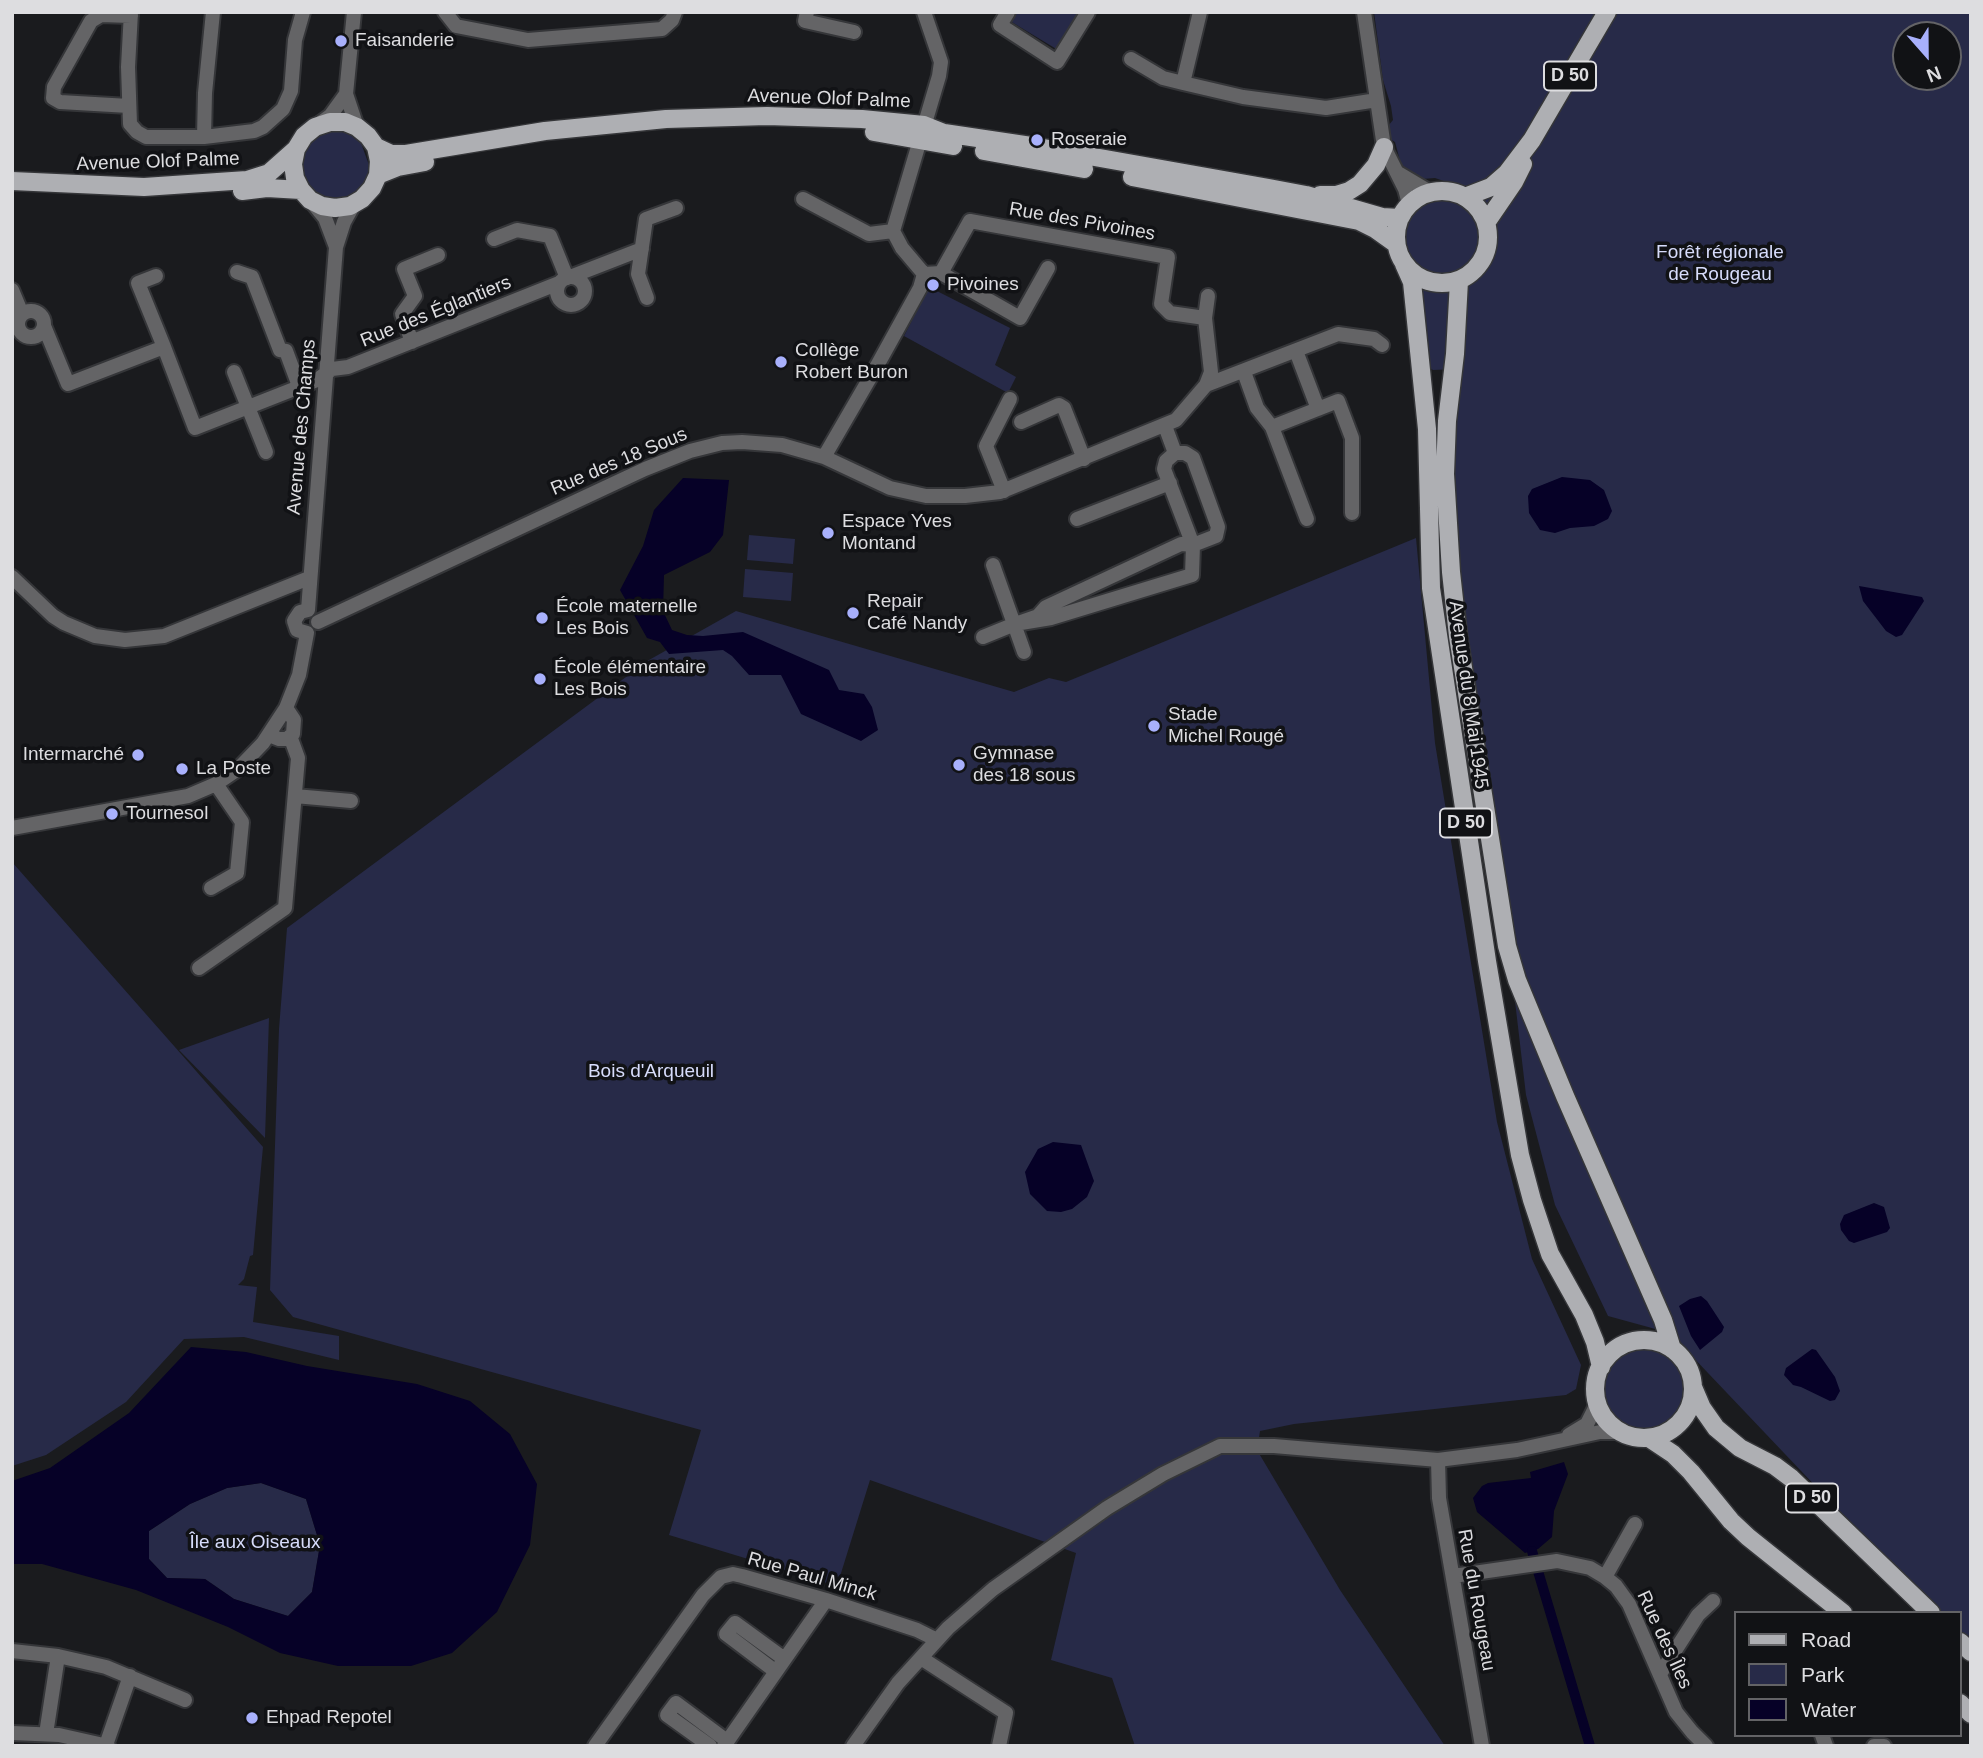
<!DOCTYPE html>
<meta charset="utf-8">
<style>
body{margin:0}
#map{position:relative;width:1983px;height:1758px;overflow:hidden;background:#1a1b1e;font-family:Helvetica,sans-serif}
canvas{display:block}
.frame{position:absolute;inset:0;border:14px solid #dddde0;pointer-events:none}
.legend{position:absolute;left:1734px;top:1611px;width:228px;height:126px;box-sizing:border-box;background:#111215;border:2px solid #636366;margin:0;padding:9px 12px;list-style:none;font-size:21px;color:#dddde0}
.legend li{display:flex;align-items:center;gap:14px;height:35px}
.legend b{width:35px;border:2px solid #636366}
.north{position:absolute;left:1892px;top:21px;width:70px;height:70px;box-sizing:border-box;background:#111215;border:2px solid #636366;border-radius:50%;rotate:159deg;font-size:19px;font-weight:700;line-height:28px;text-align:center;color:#dddde0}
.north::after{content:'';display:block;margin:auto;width:24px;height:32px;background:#a8b0fc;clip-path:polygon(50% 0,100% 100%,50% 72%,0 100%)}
</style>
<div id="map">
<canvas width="1983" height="1758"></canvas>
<div class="frame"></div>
<ul class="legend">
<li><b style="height:9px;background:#aeafb3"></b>Road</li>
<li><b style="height:19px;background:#272a48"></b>Park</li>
<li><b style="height:19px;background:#060127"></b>Water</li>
</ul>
<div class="north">N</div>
</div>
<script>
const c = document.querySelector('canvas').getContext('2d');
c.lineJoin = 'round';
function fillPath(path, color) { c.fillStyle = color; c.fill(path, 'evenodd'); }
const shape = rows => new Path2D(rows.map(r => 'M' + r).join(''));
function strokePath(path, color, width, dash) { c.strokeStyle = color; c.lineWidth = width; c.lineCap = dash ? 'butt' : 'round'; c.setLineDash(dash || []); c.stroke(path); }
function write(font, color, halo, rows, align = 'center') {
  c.font = font + ' Helvetica,sans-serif'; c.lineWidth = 7; c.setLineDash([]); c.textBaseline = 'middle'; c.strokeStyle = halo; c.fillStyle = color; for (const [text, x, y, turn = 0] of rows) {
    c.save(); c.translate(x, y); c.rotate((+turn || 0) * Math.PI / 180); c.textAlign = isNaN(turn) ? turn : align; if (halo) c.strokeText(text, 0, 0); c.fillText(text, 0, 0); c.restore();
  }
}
const green = shape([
 [1016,12,1080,12,1058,50,1010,21],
 [1374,12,1971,12,1971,1649,1960,1638,1960,1613,1936,1613,1670,1333,1608,1316,1555,1205,1526,1095,1496,839,1456,570,1450,472,1457,369,1433,370,1427,366,1428,342,1420,331,1400,243,1403,220,1417,202,1431,196,1453,196,1464,188,1435,178,1422,179,1403,172,1395,142,1390,139,1388,126,1393,120,1391,106,1383,80],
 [1906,35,1948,35,1948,77,1906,77],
 [335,130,349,134,361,143,369,165,367,180,359,192,338,203,304,190,298,153,319,132],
 [929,287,1010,328,995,365,1016,377,1008,393,904,336],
 [749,535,795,539,793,564,747,560],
 [1416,538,1435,743,1497,1122,1532,1259,1581,1365,1576,1389,1566,1395,1294,1424,1260,1431,1257,1450,1340,1590,1445,1746,1135,1746,1112,1678,1051,1660,1076,1553,870,1480,837,1586,669,1535,701,1430,293,1317,270,1290,279,1029,287,928,649,660,736,611,1014,692,1049,678,1066,682],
 [745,569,793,573,791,601,743,597],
 [12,862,263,1147,253,1255,250,1256,244,1279,238,1285,257,1287,253,1322,339,1336,339,1360,244,1337,184,1339,126,1402,46,1455,12,1466],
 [269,1018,265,1138,179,1050],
 '1603 1390a41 41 0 1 1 82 0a41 41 0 1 1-82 0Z',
 [261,1483,306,1499,320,1545,312,1592,288,1616,234,1599,205,1579,167,1578,149,1559,149,1531,190,1504,227,1488]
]);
const water = shape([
 [1562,477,1590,480,1604,490,1612,511,1608,519,1594,526,1570,528,1555,533,1540,530,1529,513,1528,496,1532,489],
 [683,478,729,480,723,535,710,552,664,575,663,611,672,630,687,635,703,636,743,632,829,670,839,690,864,694,872,707,878,730,861,741,801,714,781,675,749,675,732,656,723,650,669,654,660,642,647,638,620,590,643,546,654,510],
 [1859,586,1922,597,1924,601,1902,635,1896,637,1886,631,1863,601],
 [1053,1142,1081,1145,1094,1181,1087,1197,1072,1209,1061,1212,1047,1211,1030,1194,1025,1172,1038,1149],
 [1874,1203,1884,1207,1890,1228,1887,1232,1854,1243,1849,1241,1841,1230,1840,1224,1844,1215],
 [1701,1296,1707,1301,1724,1327,1722,1332,1700,1350,1691,1336,1679,1306,1690,1299],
 [191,1347,246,1352,307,1366,417,1384,470,1401,510,1434,537,1484,530,1545,497,1612,452,1653,411,1666,338,1666,280,1653,228,1627,136,1590,42,1564,12,1564,12,1481,50,1468,129,1413],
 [261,1483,306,1499,320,1545,312,1592,288,1616,234,1599,205,1579,167,1578,149,1559,149,1531,190,1504,227,1488],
 [1812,1349,1816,1350,1835,1377,1840,1391,1835,1400,1830,1401,1801,1387,1793,1385,1784,1375,1786,1368],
 [1564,1462,1568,1474,1554,1511,1552,1537,1538,1549,1525,1553,1477,1512,1473,1498,1482,1486,1488,1483,1531,1478,1530,1472]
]);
const canal = shape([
 [1532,1551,1590,1746]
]);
const minor = shape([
 [131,12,128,67,130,124,137,132,146,137,204,137,254,131,263,127,283,109,291,91,295,40,303,12],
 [354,12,346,94,357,127],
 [445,12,456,26,528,40,662,29,672,20,675,12],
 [807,12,805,21,854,32],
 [1008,12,1000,25,1057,62,1088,12],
 [1200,12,1183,83,1243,97,1326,108,1377,100],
 [1364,12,1384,147,1405,189,1409,204],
 [1131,59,1163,78,1183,83],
 [129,106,60,102,53,98,54,87,91,21,101,15,131,16],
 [319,124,330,116,346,94],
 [204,137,205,93,213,12],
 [1398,173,1430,192],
 [803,199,869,234,893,231],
 [311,201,325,218,336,247],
 [494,239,517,230,550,236,567,278],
 [237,272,252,277,280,350,286,351,299,386],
 [941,273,1020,318,1048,268],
 [924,274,941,273,970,221,1168,257,1161,304,1170,313,1205,318],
 [156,276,138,283,164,347],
 '557 291a14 14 0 1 1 28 0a14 14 0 1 1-28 0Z',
 [570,277,642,249],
 [12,290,22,314],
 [647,298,638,274,646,219,676,208],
 '18 324a13 13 0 1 1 26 0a13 13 0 1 1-26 0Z',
 [44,326,68,384,164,347,195,428,317,380,332,369,348,367,559,283],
 [412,342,402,314,415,296,404,269,438,255],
 [1296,351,1318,409],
 [234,372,266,452],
 [1244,372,1257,408,1272,427,1338,401,1352,438,1352,513],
 [1206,385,1338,334,1374,339,1382,345],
 [1021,422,1059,405,1064,408,1084,459],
 [1165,426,1175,453],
 [1272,427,1307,519],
 [1175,453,1185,453,1193,458,1218,527,1216,536,1193,545,1164,469,1166,461,1175,453],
 [824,457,878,364,920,288,924,274,902,248,893,231,939,76,941,62,924,12],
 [1004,491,986,446,1010,399],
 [1077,519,1170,483],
 [1181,544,1193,545,1192,575,1051,618,1015,624,1038,616,1046,607,1181,544],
 [993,565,1024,652],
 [12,577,53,616,64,623,95,636,125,640,164,636,309,578],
 [308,610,336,247,344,222,354,204],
 [318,622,645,469,690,451,722,443,742,442,782,445,824,457,890,488,926,496,965,496,1000,492,1176,420,1206,385,1211,372,1205,318,1208,296],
 [307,633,297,630,294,621,300,612,308,610],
 [983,637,1015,624],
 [269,735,279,739,287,739,293,734,294,720,286,708],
 [295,796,351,801],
 [12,828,188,796,216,784,238,769,263,743,286,708,299,675,307,633],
 [211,888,237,873,242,822,216,784],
 [199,968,285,908,298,758,290,736],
 [1569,1435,1587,1424,1597,1404],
 [1438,1460,1439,1498,1482,1746],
 [1453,1576,1557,1561,1590,1568,1605,1577,1616,1586,1629,1604,1676,1712,1692,1732,1706,1746],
 [1605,1577,1635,1524],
 [12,1651,58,1656],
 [921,1658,1006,1713,999,1746],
 [775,1671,726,1634,735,1623,783,1658],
 [1660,1674,1698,1615,1713,1601],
 [12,1733,59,1735,108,1746],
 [46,1734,58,1656,106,1667,185,1700],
 [1822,1735,1826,1746],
 [106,1745,130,1676],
 [595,1746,703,1595,721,1577,733,1574,742,1576,826,1600,917,1630,937,1640],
 [710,1746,667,1715,676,1703,727,1741],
 [724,1746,826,1600],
 [853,1746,898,1683,948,1628,993,1589,1107,1508,1163,1474,1220,1446,1274,1446,1438,1460,1517,1450,1600,1432,1621,1432],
 [1874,1746,1884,1746]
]);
const major = shape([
 [874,132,953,146],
 [376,147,391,154,406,154,545,131,666,119,767,116,862,119,924,125,944,133,1038,147,1269,188,1306,195,1382,217,1400,218],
 [984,151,1084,169],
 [378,175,398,167,425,162],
 [1132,177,1359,221,1375,229,1396,244],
 [12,181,144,187,247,180,269,173,296,149,304,136,315,127,330,122,345,122,357,127,368,136,376,147,379,161,378,175,372,188,362,199,350,206,335,208,322,206,310,200,301,190,295,178,293,164,296,149],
 '1396 237a46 46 0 1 1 92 0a46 46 0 1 1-92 0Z',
 [242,191,267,188,301,190],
 [1320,195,1336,195,1349,191,1360,184,1376,165,1384,147],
 [1465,197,1491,187,1507,173,1532,140,1607,12],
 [1486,223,1514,182,1523,164],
 [1404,264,1412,282,1427,429,1431,588,1487,961,1520,1155,1532,1200,1550,1254,1584,1315,1595,1342,1601,1367],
 [1459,281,1455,354,1447,421,1445,474,1451,572,1458,636,1507,946,1517,980,1565,1096,1663,1320,1672,1349],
 '1595 1389a49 49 0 1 1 98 0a49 49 0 1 1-98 0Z',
 [1693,1387,1702,1408,1716,1428,1740,1448,1775,1466,1791,1478,1931,1613],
 [1649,1438,1673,1454,1691,1472,1731,1521,1748,1537,1843,1613],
 [1960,1642,1971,1652],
 [1960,1703,1971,1714]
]);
const markers = [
 [341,41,7,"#a8b0fc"],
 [1037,140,7,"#a8b0fc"],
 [933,285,7,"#a8b0fc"],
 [781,362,7,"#a8b0fc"],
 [828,533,7,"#a8b0fc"],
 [853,613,7,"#a8b0fc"],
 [542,618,7,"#a8b0fc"],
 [540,679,7,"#a8b0fc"],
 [1154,726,7,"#a8b0fc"],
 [138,755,7,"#a8b0fc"],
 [959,765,7,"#a8b0fc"],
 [182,769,7,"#a8b0fc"],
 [112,814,7,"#a8b0fc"],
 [252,1718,7,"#a8b0fc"]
];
const shields = [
 [1570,76,52],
 [1466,823,52],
 [1812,1498,52]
];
const shieldNames = [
 ["D 50",1570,76],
 ["D 50",1466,823],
 ["D 50",1812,1498]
];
const poiNames = [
 ["Faisanderie",355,41],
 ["Roseraie",1051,140],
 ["Pivoines",947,285],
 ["Collège",795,351],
 ["Robert Buron",795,373],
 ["Espace Yves",842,522],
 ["Montand",842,544],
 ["Repair",867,602],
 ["Café Nandy",867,624],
 ["École maternelle",556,607],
 ["Les Bois",556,629],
 ["École élémentaire",554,668],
 ["Les Bois",554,690],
 ["Stade",1168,715],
 ["Michel Rougé",1168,737],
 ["Gymnase",973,754],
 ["des 18 sous",973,776],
 ["Intermarché",124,755,"right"],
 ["La Poste",196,769],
 ["Tournesol",126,814],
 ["Ehpad Repotel",266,1718]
];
const streetNames = [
 ["Avenue Olof Palme",829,99,2],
 ["Avenue Olof Palme",158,162,-2],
 ["Rue des Pivoines",1082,222,10],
 ["Rue des Églantiers",436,312,-22],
 ["Avenue des Champs",302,427,-85],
 ["Rue des 18 Sous",619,462,-23],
 ["Avenue du 8 Mai 1945",1468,695,82],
 ["Rue Paul Minck",812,1577,16],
 ["Rue du Rougeau",1476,1600,80],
 ["Rue des Îles",1664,1640,65]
];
const parkNames = [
 ["Forêt régionale",1720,253],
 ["de Rougeau",1720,275],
 ["Bois d'Arqueuil",651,1072],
 ["Île aux Oiseaux",255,1543]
];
fillPath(green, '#272a48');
fillPath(water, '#060127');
strokePath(canal, '#060127', 10);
strokePath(minor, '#353639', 18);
strokePath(major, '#353639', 21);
strokePath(minor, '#646466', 14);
strokePath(major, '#aeafb3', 18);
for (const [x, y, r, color] of markers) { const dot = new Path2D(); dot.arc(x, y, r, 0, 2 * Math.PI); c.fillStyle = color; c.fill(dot); strokePath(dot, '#111215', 2.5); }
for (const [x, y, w] of shields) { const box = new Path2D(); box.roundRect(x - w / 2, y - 14.5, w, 29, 5); c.fillStyle = '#111215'; c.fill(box); strokePath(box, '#dddde0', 2); }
write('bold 18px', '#dddde0', null, shieldNames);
write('19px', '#dddde0', '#111215', poiNames, 'left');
write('19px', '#dddde0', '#111215', streetNames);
write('19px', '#d7dcfb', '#111215', parkNames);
</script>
